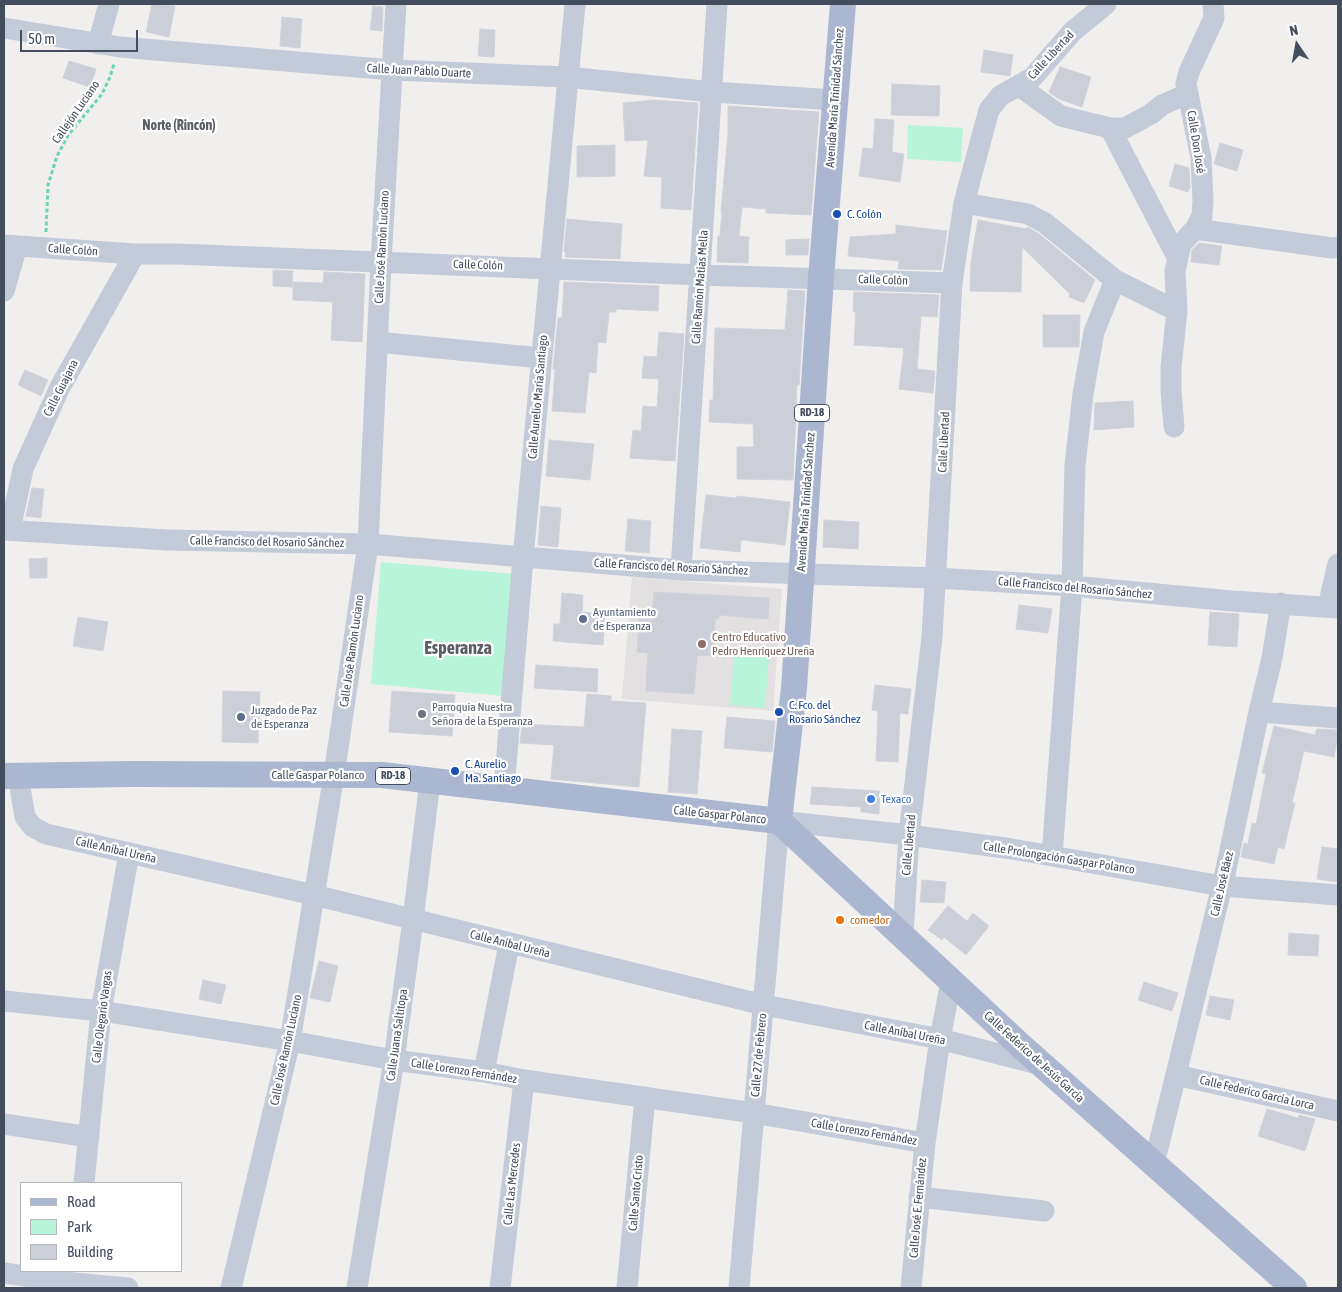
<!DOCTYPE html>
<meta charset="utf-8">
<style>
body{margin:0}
#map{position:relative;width:1342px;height:1292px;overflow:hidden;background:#f1eeee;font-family:"Asap Condensed",sans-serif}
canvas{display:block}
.frame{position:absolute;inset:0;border:5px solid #444d5e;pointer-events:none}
.legend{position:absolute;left:20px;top:1182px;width:162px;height:90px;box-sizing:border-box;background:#fff;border:1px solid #b4b8bf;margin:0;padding:6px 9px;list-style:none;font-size:15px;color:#444d5e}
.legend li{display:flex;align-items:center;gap:10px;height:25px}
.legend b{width:25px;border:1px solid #b4b8bf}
.north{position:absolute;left:1272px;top:20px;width:50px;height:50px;-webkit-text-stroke:4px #fff;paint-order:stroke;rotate:348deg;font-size:14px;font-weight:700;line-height:20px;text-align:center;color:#444d5e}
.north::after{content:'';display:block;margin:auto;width:18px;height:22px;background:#444d5e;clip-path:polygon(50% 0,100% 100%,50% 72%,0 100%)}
.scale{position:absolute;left:20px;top:30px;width:118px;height:22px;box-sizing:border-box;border:2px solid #444d5e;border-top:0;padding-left:6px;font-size:15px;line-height:18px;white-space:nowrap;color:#444d5e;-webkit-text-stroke:4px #fff;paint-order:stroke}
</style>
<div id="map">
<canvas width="1342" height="1292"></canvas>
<div class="frame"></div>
<ul class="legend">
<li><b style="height:6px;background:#abb7d0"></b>Road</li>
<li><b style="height:14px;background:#b7f4d9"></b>Park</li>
<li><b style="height:14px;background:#cccfd7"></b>Building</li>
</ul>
<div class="north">N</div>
<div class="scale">50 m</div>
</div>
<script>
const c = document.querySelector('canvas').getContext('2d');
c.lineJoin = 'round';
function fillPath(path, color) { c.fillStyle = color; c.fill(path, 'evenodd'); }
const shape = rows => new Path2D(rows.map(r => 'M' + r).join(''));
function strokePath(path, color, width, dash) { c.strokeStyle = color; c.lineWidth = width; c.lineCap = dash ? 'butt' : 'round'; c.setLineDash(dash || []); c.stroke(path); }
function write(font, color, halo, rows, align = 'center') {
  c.font = font + ' "Asap Condensed",sans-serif'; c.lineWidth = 4.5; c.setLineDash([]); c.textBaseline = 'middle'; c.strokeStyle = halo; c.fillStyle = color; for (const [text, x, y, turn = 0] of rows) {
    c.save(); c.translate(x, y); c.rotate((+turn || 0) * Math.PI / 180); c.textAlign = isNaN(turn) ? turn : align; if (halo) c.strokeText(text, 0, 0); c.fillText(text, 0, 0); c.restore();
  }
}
const education = shape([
 [632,577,782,589,773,711,622,699]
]);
const green = shape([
 [908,125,963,128,961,162,907,159],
 [381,562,514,574,503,696,371,684],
 [734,655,769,657,765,708,730,705]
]);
const building = shape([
 [152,4,175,6,169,37,146,32,152,4],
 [373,6,383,7,382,31,370,30,373,6],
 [282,17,302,19,300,48,280,46,282,17],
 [480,29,495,30,494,57,478,56,480,29],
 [984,50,1013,55,1010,76,981,72,984,50],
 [69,61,96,69,90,87,63,78,69,61],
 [1060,67,1091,77,1082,107,1059,99,1049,92,1060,67],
 [892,84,940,86,939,116,891,115,892,84],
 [653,100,698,103,691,210,661,208,662,177,644,176,648,140,625,141,623,103,653,100],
 [728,106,819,112,811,215,766,213,766,209,742,207,739,236,749,237,748,263,717,262,718,236,720,236,722,212,721,212,728,134,728,106],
 [875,119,894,120,892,152,904,154,900,182,859,176,863,148,873,149,875,119],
 [1220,143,1243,150,1237,171,1214,164,1220,143],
 [615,145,615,176,577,177,577,146,615,145],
 [1175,164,1189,168,1190,187,1188,192,1169,186,1175,164],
 [567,219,622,224,620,259,565,257,566,252,564,252,567,219],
 [978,220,1026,229,1027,227,1038,233,1095,280,1084,303,1069,297,1070,294,1022,247,1021,292,970,291,971,261,978,220],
 [896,225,947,231,941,270,898,269,899,261,848,256,850,237,896,234,896,225],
 [809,239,808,255,786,255,786,240,809,239],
 [1199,243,1222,246,1219,265,1191,262,1192,250,1199,243],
 [273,270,293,271,292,287,273,286,273,270],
 [324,272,365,274,362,342,331,340,333,302,293,300,293,282,323,283,324,272],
 [564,282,659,286,658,311,616,309,616,312,609,312,606,343,598,342,596,373,589,372,585,413,552,411,555,370,553,369,558,318,562,318,564,282],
 [788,290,805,291,799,385,797,385,793,480,737,479,737,447,754,447,753,424,709,422,710,400,713,400,715,328,785,330,788,290],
 [854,292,939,295,937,317,921,316,917,369,935,371,933,393,899,389,904,348,854,345,856,312,853,312,854,292],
 [1043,315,1080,315,1079,347,1043,347,1043,315],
 [659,332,684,334,675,461,630,458,633,430,641,431,643,406,657,407,659,379,642,378,644,356,657,357,659,332],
 [25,370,48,380,41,396,18,385,25,370],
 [1133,401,1134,427,1094,430,1095,403,1133,401],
 [549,440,594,444,590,480,546,476,549,440],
 [32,488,44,489,41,518,26,516,32,488],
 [706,495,736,498,737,496,790,502,785,545,741,540,740,552,700,548,706,495],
 [541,506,561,508,558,547,538,545,541,506],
 [628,519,651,521,649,553,625,551,628,519],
 [824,520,859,522,858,549,823,547,824,520],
 [47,558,47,578,30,578,29,559,47,558],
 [654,592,769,598,768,619,719,615,719,619,715,619,713,656,697,655,694,694,646,691,648,653,637,652,639,619,652,620,654,592],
 [562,593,583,595,582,612,605,614,603,645,553,641,554,624,560,624,562,593],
 [1019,605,1052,609,1048,633,1016,629,1019,605],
 [1210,612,1239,614,1237,647,1208,645,1210,612],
 [78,617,108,622,103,651,73,646,78,617],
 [536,665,598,669,597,692,534,688,536,665],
 [875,685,911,689,908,714,900,713,898,762,876,761,878,711,872,710,875,685],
 [223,691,260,692,258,743,222,742,223,691],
 [392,691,455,695,452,736,389,732,392,691],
 [587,694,611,696,611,701,646,703,639,787,551,779,554,745,520,743,522,724,584,727,587,694],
 [727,717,775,721,772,752,724,748,727,717],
 [1274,726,1315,735,1317,729,1338,730,1338,736,1334,757,1304,751,1292,803,1295,803,1284,849,1278,847,1274,864,1241,857,1244,843,1248,844,1252,823,1256,824,1266,774,1262,773,1274,726],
 [672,729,702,731,697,794,668,792,672,729],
 [812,787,880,791,879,814,861,812,861,807,810,804,812,787],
 [1322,847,1338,849,1338,882,1317,879,1322,847],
 [922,880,946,882,944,903,920,902,922,880],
 [948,906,967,921,973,913,989,926,966,955,944,937,942,940,928,930,948,906],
 [1289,933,1319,935,1318,956,1288,955,1289,933],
 [319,961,338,966,330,1002,310,998,319,961],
 [203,980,226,985,221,1004,199,999,203,980],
 [1144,982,1178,993,1172,1011,1138,1000,1144,982],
 [1210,996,1234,1000,1230,1020,1206,1015,1210,996],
 [1267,1109,1298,1118,1299,1115,1315,1119,1305,1151,1258,1136,1267,1109]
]);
const path = shape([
 [46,232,48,185,57,156,69,134,102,94,110,77,114,64]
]);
const minor = shape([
 [4,28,120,47,392,70,567,77,712,92,835,100],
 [98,44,109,4],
 [1019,86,1061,116,1110,128,1125,128,1151,114,1162,105,1187,94],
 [1110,128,1177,257],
 [964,203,1028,214,1045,223,1115,280,1177,311],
 [1195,229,1332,248,1338,247],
 [4,245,135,254,178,254,701,275,952,283],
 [4,291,17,246],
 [377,342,541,358],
 [1174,427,1171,391,1171,367,1177,311,1175,271,1181,244,1195,229,1202,216,1203,201,1201,158,1186,84,1189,72,1214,18,1213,4],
 [4,530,168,540,368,544,681,570,936,578,1072,586,1232,601,1338,608],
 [10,530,23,469,59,389,135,254],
 [681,570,717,4],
 [1328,607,1338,564],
 [1259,712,1338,718],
 [18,776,25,817,33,827,46,834,314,895,764,1005,940,1039,1042,1065],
 [504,790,523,558,575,4],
 [1052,856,1072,586,1075,465,1083,394,1094,332,1115,280],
 [903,935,909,835,932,637,952,283,964,203,989,110,1000,96,1032,78,1073,31,1106,4],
 [4,1001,101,1011,290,1041,394,1060,484,1072,524,1080,754,1113,925,1143],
 [484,1072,509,944],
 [1176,1075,1338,1111],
 [4,1124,89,1137],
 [1154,1164,1225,874,1259,712,1272,658,1281,603],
 [84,1183,101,1011,129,853],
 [919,1197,1044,1211],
 [4,1273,74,1283,128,1288],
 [231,1288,290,1041,334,775,368,544,381,262,396,4],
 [357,1288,394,1060,413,920,430,781],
 [500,1288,524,1080],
 [627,1288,645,1097],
 [739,1288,779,821,909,835,1012,849,1222,886,1338,895],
 [911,1288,925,1143,940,1039,951,981]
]);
const major = shape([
 [4,776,131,774,382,775,779,821],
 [779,821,794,688,821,278,843,4],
 [779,821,1022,1047,1294,1288]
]);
const markers = [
 [837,214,5,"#1a4fb4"],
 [583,619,5,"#5c6f8a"],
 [702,644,5,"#8d6e63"],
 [779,712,5,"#1a4fb4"],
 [422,714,5,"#6b7280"],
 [241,717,5,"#5c6f8a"],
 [455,771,5,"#1a4fb4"],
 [871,799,5,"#3f7fe0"],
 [840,920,5,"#e8710a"]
];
const shields = [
 [812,413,35],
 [393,776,35]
];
const shieldNames = [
 ["RD-18",812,413],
 ["RD-18",393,776]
];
const streetNames = [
 ["Calle Libertad",1051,55,-47],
 ["Calle Juan Pablo Duarte",419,71,3],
 ["Avenida María Trinidad Sánchez",835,98,-86],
 ["Callejón Luciano",76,112,-55],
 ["Calle Don José",1196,142,81],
 ["Calle José Ramón Luciano",382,247,-87],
 ["Calle Colón",73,250,4],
 ["Calle Colón",478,265,2],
 ["Calle Colón",883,280,2],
 ["Calle Ramón Matías Mella",700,287,-86],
 ["Calle Guajana",61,388,-63],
 ["Calle Aurelio María Santiago",538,397,-85],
 ["Calle Libertad",944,442,-87],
 ["Avenida María Trinidad Sánchez",806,502,-86],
 ["Calle Francisco del Rosario Sánchez",267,542,1],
 ["Calle Francisco del Rosario Sánchez",671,567,3],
 ["Calle Francisco del Rosario Sánchez",1075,588,5],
 ["Calle José Ramón Luciano",352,651,-82],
 ["Calle Gaspar Polanco",318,775],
 ["Calle Gaspar Polanco",720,815,6],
 ["Calle Libertad",909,845,-85],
 ["Calle Aníbal Ureña",116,850,13],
 ["Calle Prolongación Gaspar Polanco",1059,858,9],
 ["Calle José Báez",1222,884,-77],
 ["Calle Aníbal Ureña",510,944,14],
 ["Calle Olegario Vargas",102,1017,-83],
 ["Calle Aníbal Ureña",905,1033,11],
 ["Calle Juana Saltitopa",397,1035,-82],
 ["Calle José Ramón Luciano",286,1050,-78],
 ["Calle 27 de Febrero",759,1055,-85],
 ["Calle Federico de Jesús García",1034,1057,42],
 ["Calle Lorenzo Fernández",464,1071,9],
 ["Calle Federico García Lorca",1257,1093,13],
 ["Calle Lorenzo Fernández",864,1132,10],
 ["Calle Las Mercedes",512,1184,-84],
 ["Calle Santo Cristo",636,1193,-85],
 ["Calle José E. Fernández",918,1208,-85]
];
const transitNames = [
 ["C. Colón",847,214],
 ["C. Fco. del",789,705],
 ["Rosario Sánchez",789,719],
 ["C. Aurelio",465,764],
 ["Ma. Santiago",465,778]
];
const serviceNames = [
 ["Ayuntamiento",593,612],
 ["de Esperanza",593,626],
 ["Juzgado de Paz",251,710],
 ["de Esperanza",251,724]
];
const educationNames = [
 ["Centro Educativo",712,637],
 ["Pedro Henríquez Ureña",712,651]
];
const worshipNames = [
 ["Parroquia Nuestra",432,707],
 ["Señora de la Esperanza",432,721]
];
const shopNames = [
 ["Texaco",881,799]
];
const foodNames = [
 ["comedor",850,920]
];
const neighbourhoodNames = [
 ["Norte (Rincón)",179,126]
];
const districtNames = [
 ["Esperanza",458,648]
];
fillPath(education, '#e2e0e0');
fillPath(green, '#b7f4d9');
fillPath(building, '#cccfd7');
strokePath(building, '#d1d2db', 1);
strokePath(path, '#6cd5b4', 3, [4, 2.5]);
strokePath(minor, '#c3cad8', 21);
strokePath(major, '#abb7d0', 26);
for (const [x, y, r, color] of markers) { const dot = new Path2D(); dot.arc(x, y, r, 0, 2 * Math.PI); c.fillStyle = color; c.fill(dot); strokePath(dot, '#fff', 2); }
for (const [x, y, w] of shields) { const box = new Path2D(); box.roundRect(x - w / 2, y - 8.5, w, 17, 4); c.fillStyle = '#fff'; c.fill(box); strokePath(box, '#444d5e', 1); }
write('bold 11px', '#444d5e', null, shieldNames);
write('12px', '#444d5e', '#fff', streetNames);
write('12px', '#164399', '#fff', transitNames, 'left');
write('12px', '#4e5e75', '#fff', serviceNames, 'left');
write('12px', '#785e54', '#fff', educationNames, 'left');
write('12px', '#5b616d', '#fff', worshipNames, 'left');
write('12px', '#366cbe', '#fff', shopNames, 'left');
write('12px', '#c56008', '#fff', foodNames, 'left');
write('bold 14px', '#5a5d64', '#fff', neighbourhoodNames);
write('bold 18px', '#5a5d64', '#fff', districtNames);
</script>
